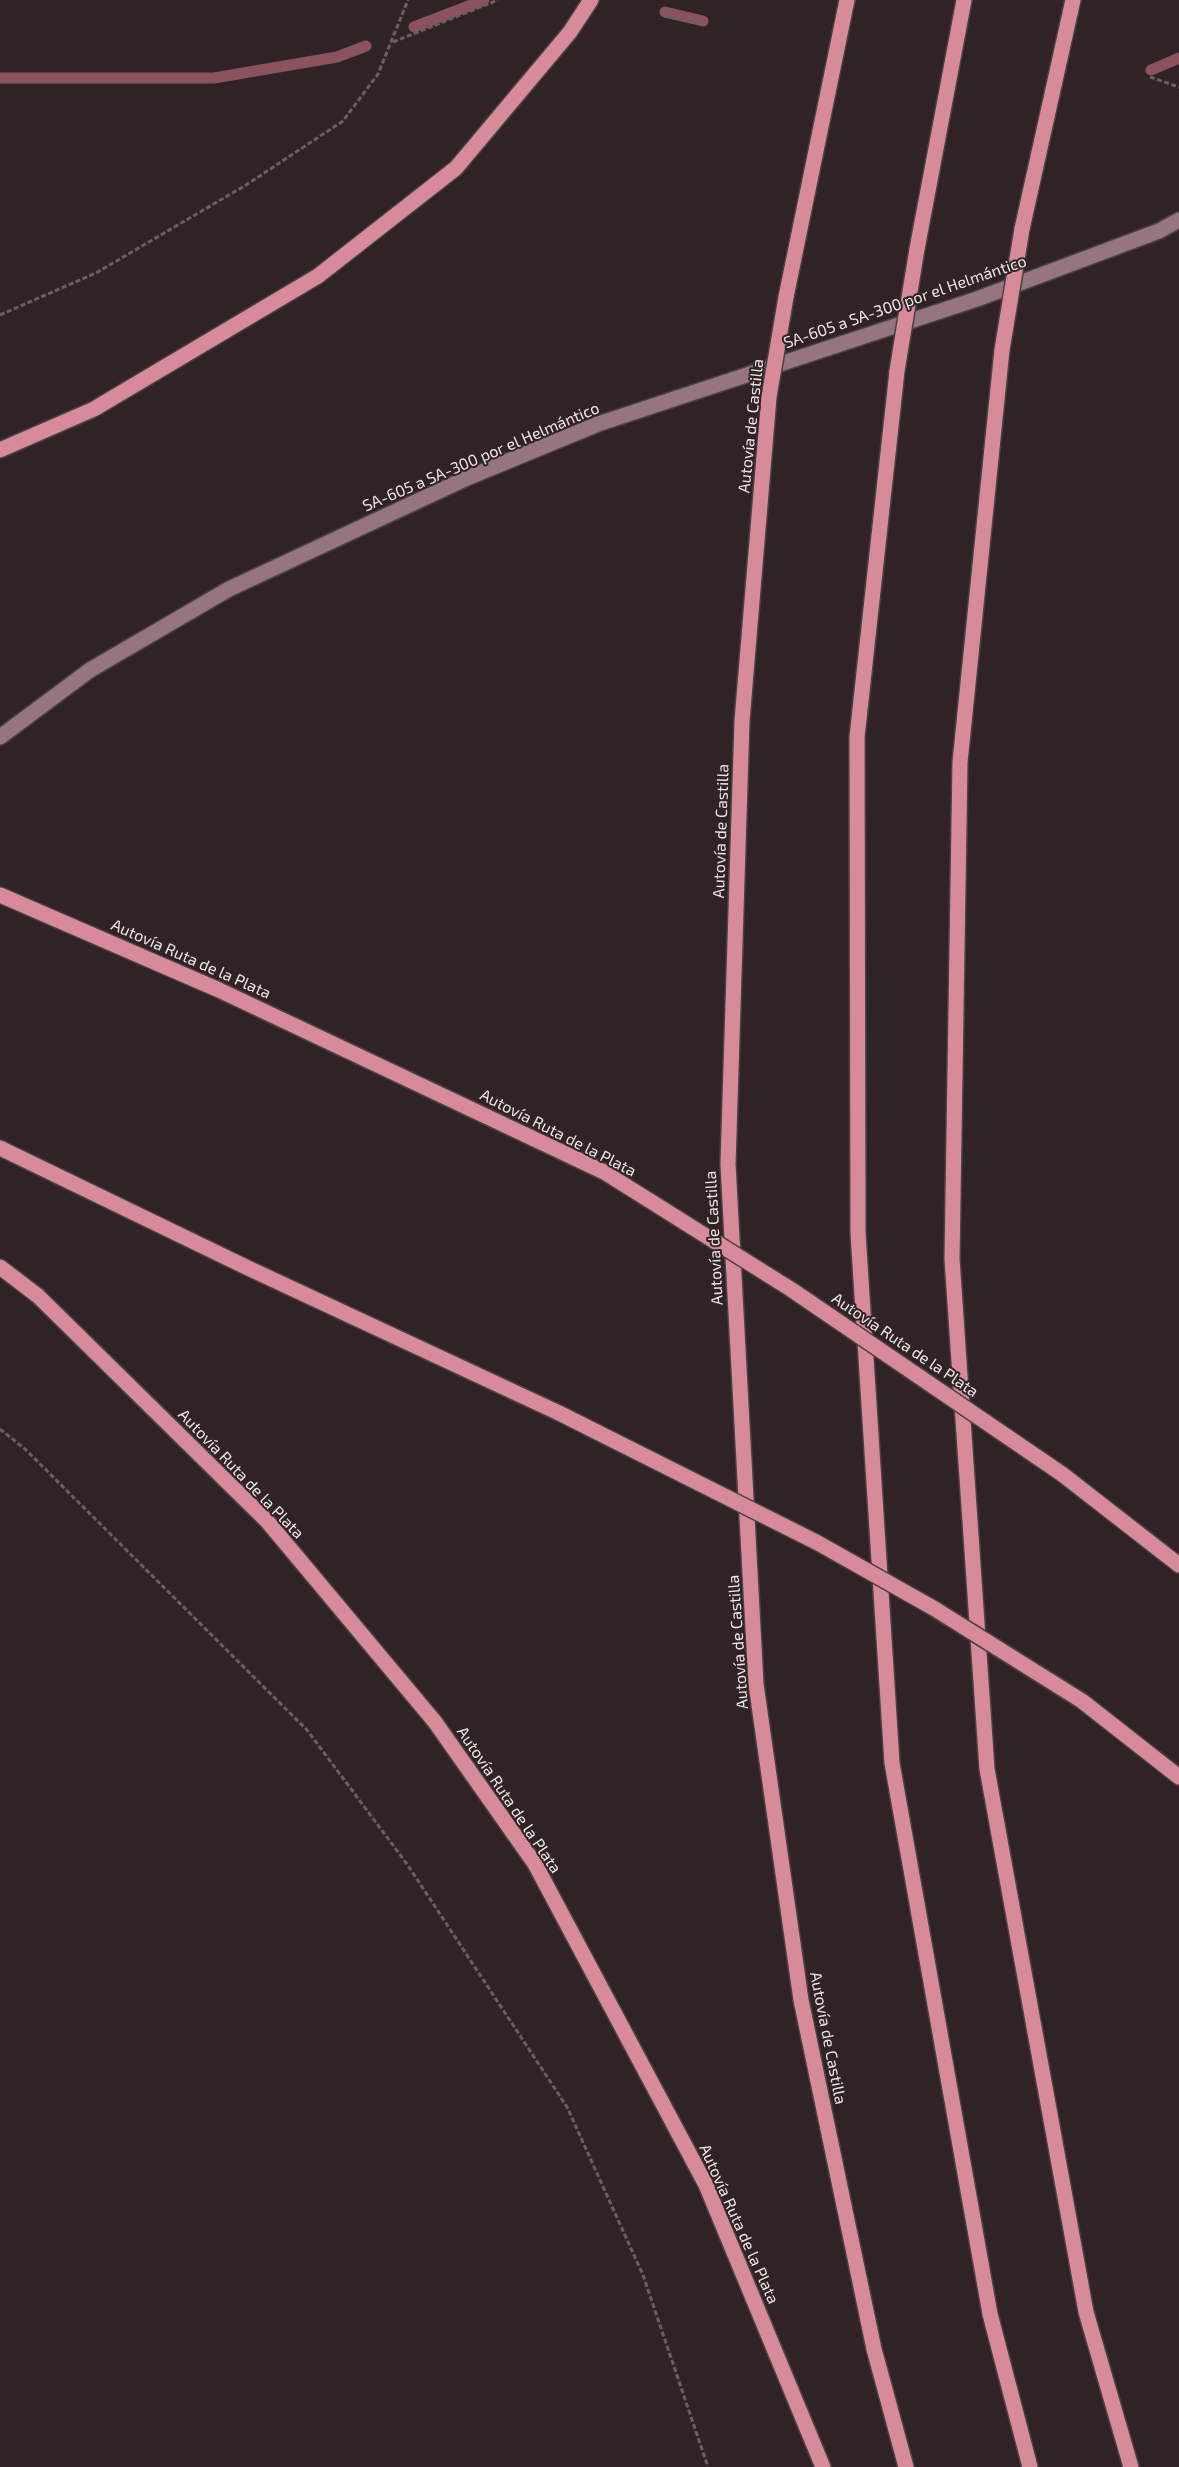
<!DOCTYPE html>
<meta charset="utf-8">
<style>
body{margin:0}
canvas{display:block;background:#302325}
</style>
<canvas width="1179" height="2467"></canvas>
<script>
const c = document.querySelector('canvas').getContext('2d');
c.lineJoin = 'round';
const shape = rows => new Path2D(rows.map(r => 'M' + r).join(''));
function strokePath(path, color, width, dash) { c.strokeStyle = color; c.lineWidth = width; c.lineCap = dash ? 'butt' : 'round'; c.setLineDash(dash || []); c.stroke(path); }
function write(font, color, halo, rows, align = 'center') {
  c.font = font + ' "Exo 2",sans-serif'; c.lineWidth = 4; c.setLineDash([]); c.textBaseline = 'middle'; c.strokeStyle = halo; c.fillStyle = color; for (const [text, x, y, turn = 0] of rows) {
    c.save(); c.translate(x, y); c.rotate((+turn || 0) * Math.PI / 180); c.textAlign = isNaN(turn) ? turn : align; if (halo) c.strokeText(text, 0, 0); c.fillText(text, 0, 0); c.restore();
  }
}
const stream = shape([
 [665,12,703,21],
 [414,27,484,0],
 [1151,70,1179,58],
 [0,78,214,78,337,57,366,46]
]);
const path = shape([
 [664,16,704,24],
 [393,42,498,0],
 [1150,77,1179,87],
 [0,315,96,273,246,185,343,121,378,74,408,0],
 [0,1429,25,1449,307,1730,407,1864,567,2107,643,2275,708,2467]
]);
const secondary = shape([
 [0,737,90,670,229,589,467,478,598,424,977,299,1159,231,1179,220]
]);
const highway = shape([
 [1022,229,1073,0],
 [917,249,964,0],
 [786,297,847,0],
 [1002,350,960,762,952,1259,987,1769,1086,2312,1131,2467],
 [897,371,857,737,858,1233,892,1763,990,2314,1030,2467],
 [769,397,742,721,728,1164,756,1684,801,2000,874,2349,906,2467],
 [0,450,94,409,318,276,456,168,570,32,591,0],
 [0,895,219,990,604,1172],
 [0,1148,248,1268,559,1413],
 [0,1267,38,1296,267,1521,435,1722,535,1864,706,2185,823,2467],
 [1062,1474,1179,1565],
 [1082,1701,1179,1777]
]);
const highwayBridge = shape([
 [1002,350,1022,229],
 [897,371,917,249],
 [769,397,786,297],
 [604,1172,792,1290,1062,1474],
 [559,1413,818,1543,935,1609,1082,1701]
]);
const streetNames = [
 ["SA-605 a SA-300 por el Helmántico",905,302,-19],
 ["Autovía de Castilla",751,426,-84],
 ["SA-605 a SA-300 por el Helmántico",481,457,-23],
 ["Autovía de Castilla",721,831,-88],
 ["Autovía Ruta de la Plata",191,959,24],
 ["Autovía Ruta de la Plata",558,1133,27],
 ["Autovía de Castilla",714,1238,-93],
 ["Autovía Ruta de la Plata",905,1345,34],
 ["Autovía Ruta de la Plata",241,1474,46],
 ["Autovía de Castilla",738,1642,-94],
 ["Autovía Ruta de la Plata",509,1800,56],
 ["Autovía de Castilla",828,2038,79],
 ["Autovía Ruta de la Plata",739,2224,66]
];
strokePath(stream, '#8b525e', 11);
strokePath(secondary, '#4b4042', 18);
strokePath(highway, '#4b4042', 18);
strokePath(path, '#6a5f60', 3, [5, 2.5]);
strokePath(secondary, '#97757c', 15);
strokePath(highway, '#d78a9a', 15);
strokePath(highwayBridge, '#4b4042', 18, []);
strokePath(highwayBridge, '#d78a9a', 15);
write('16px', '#eee5e6', '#302325', streetNames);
</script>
